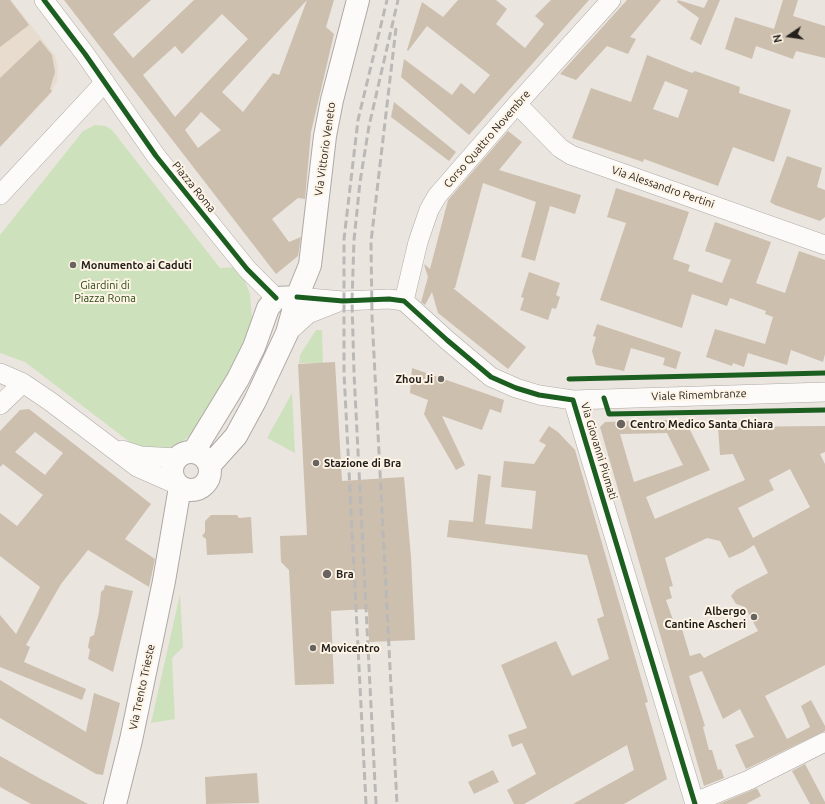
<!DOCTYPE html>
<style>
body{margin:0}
#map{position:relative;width:825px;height:804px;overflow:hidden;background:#ebe5df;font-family:Ubuntu,sans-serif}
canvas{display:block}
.north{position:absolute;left:769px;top:16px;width:40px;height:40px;-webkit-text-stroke:3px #fef4e6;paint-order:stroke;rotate:257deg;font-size:11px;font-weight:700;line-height:16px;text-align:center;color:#231f1a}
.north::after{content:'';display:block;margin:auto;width:14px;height:18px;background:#231f1a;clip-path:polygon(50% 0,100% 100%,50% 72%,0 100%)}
</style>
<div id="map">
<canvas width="825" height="804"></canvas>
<div class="north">N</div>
</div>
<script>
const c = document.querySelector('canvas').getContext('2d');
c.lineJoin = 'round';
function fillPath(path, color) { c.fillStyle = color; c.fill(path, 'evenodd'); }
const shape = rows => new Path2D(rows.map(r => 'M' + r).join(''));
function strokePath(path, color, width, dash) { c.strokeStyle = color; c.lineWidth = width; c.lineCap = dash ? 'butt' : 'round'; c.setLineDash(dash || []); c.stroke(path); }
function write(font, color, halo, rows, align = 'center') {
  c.font = font + ' Ubuntu,sans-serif'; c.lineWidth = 4; c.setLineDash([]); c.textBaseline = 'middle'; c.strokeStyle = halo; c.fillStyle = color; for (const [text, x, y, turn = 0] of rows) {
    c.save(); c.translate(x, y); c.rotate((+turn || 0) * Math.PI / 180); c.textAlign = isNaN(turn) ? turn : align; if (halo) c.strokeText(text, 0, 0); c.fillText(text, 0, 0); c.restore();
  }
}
const built = shape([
 [0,0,11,0,55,56,58,68,57,81,50,95,0,147]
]);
const green = shape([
 [95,125,106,126,112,130,220,268,234,267,245,281,250,294,252,319,249,335,204,424,178,445,160,450,135,446,25,362,0,353,0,235,83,131],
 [316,330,322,330,323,363,299,363,300,355],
 [292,393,295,453,267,438],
 [180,594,183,647,172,658,175,719,151,723]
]);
const building = shape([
 [0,0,10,0,29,25,0,47],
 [64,0,151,0,113,34,133,58,194,0,307,0,222,92,243,112,273,73,279,75,307,0,334,0,326,27,334,34,311,132,305,199,298,198,272,219,289,242,301,237,298,256,276,274],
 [222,14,248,39,175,117,143,75,175,46,182,54],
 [201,112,221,130,198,148,185,130],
 [458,0,496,0,507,9,496,24,525,48,544,24,535,16,551,0,589,0,469,135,401,77,404,59,452,95,461,83,474,94,490,75,427,26,408,51,407,50,422,2,443,17],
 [627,0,661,0,630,37,636,39,628,54,607,46,576,80,560,74],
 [678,0,704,8,708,0,720,0,701,45,690,39,699,18,677,2],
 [783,0,798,0,793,16,825,26,825,58,796,51,793,59,756,46,752,59,725,49,735,17,774,29],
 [40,40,52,55,55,72,50,89,52,91,0,147,0,78],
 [647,55,692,73,695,71,740,87,739,93,791,110,774,162,733,147,718,186,644,159,643,162,572,138,591,88,631,102],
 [665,81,688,90,678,118,653,109],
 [394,102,456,152,449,161,391,117],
 [508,131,522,142,499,170,581,195,575,214,550,206,535,261,521,257,536,202,483,183,455,288,453,288,526,347,508,369,438,313,432,292,425,305,421,302,428,277,424,264,430,269,448,200],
 [787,156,822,168,817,187,825,190,825,217,820,221,775,205,770,202],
 [616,188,689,212,673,259,690,265,688,271,722,283,731,260,705,251,715,222,771,242,756,283,785,293,799,251,825,260,825,354,823,362,791,350,787,365,748,353,744,367,733,363,732,366,706,357,715,329,765,344,773,317,765,314,766,311,730,298,727,306,692,294,682,328,600,300,626,223,607,217],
 [529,272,560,283,556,295,560,297,556,309,552,308,548,320,520,310,524,298,521,297],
 [597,324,681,352,676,369,663,365,665,358,631,348,624,371,596,365,592,351,596,337,593,336],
 [335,362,342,481,404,477,411,557,415,640,369,642,368,609,331,611,334,684,295,685,289,570,281,562,280,536,307,535,298,364],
 [412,368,504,400,501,413,490,409,482,430,442,416,465,465,456,470,424,414,428,400,410,393],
 [29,409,151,504,125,539,155,559,149,587,88,550,61,584,26,645,30,647,24,662,86,689,82,700,0,667,0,615,16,634,40,587,0,556,0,513,17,526,43,495,3,464,0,467,0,431,20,410],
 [35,432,63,453,45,475,15,452],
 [661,420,685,420,710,470,646,497,655,519,745,480,733,454,720,455,718,427,825,426,825,452,820,454,825,464,825,665,765,696,787,739,810,727,801,706,811,700,825,726,825,731,746,769,735,745,754,737,740,709,723,719,702,671,689,676,705,726,703,727,709,750,712,750,718,770,721,769,724,778,704,786,600,427,605,422],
 [667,433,683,465,634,482,620,434],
 [790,469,810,507,753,538,738,508,774,490,769,480],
 [707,538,720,541,729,558,743,552,754,545,768,573,736,590,731,596,736,604,745,607,758,631,704,658,700,653,690,656,682,629,677,631,666,600,672,598,669,587,673,586,665,558],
 [549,426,558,432,575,450,648,702,645,703,667,779,624,804,573,804,634,770,627,745,524,804,514,804,507,790,536,774,522,743,512,747,508,735,527,728,501,665,556,641,572,676,609,659,597,619,604,616,587,555,447,537,449,520,473,522,478,474,491,476,485,524,532,529,536,491,501,487,504,461,534,464,546,445,539,441],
 [211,515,237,515,239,518,251,517,253,553,207,555,206,539,202,536,205,532,205,521],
 [105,585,133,591,113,672,88,659,90,650,88,647,90,637,94,635,99,612,101,592,104,589],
 [0,680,86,732,94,693,120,703,103,775,96,774,0,718],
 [0,756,39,778,88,804,31,804,0,787],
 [805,764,825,802,825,804,810,804,792,771],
 [493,770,499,782,474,794,468,782],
 [257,773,259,803,206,804,205,777],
 [757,788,761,796,746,804,719,804]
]);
const minor = shape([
 [44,0,85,54,156,156,247,269,276,298],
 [517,104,560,148,571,155,825,245],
 [0,195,105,82],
 [297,297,343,301,389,299,404,301,447,340,491,377,516,388,539,395,573,400,695,804],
 [404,301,418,242,429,210,437,196,517,104,611,0],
 [287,333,308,314,336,303],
 [0,373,23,383,51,402,137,467,178,485],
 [573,400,825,392],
 [0,405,23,383],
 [122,450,141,456,177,458],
 [695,802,749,780,825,742]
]);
const major = shape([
 [194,451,238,379,254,347,268,308,276,298,297,297],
 '172 471a19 19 0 1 1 38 0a19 19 0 1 1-38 0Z',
 [210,465,236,436,255,401,287,333,297,297,310,265,325,136,332,100,358,0],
 [115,804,131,740,164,581,180,487]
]);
const rail = shape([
 [396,28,371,242,372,316,397,804],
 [366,804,344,373,344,239,358,120,387,0],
 [376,804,354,373,352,301,354,240,360,182,369,126,398,0]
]);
const cycleway = shape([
 [44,0,85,54,156,156,247,269,276,298],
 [297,297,343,301,389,299,404,301,447,340,491,377,516,388,539,395,573,400,695,804],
 [569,379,825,373],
 [604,398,609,414,825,410]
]);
const markers = [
 [73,265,4,"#69645f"],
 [441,379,4,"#69645f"],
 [621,424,5,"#69645f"],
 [316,463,4,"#69645f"],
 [327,574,5,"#69645f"],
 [754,617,4,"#69645f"],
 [313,648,4,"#69645f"]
];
const streetNames = [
 ["Corso Quattro Novembre",487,139,-49],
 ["Via Vittorio Veneto",325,149,-82],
 ["Piazza Roma",194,187,51],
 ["Via Alessandro Pertini",663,187,19],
 ["Viale Rimembranze",699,395,-2],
 ["Via Giovanni Piumati",599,451,73],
 ["Via Trento Trieste",142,687,-78]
];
const poiNames = [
 ["Monumento ai Caduti",81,265],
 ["Zhou Ji",433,379,"right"],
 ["Centro Medico Santa Chiara",630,424],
 ["Stazione di Bra",324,463],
 ["Bra",336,574],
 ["Albergo",746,611,"right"],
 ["Cantine Ascheri",746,624,"right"],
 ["Movicentro",321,648]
];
const parkNames = [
 ["Giardini di",105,285],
 ["Piazza Roma",105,298]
];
fillPath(built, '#e7dcce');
fillPath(green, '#cee1bd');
fillPath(building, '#ccbfae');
strokePath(minor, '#aea9a4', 20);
strokePath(major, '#aea9a4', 24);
strokePath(minor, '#fcfbfa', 19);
strokePath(major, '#fcfbfa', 22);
strokePath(rail, '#bbb9b7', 3, [8, 4]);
strokePath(cycleway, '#1b5e20', 5);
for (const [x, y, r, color] of markers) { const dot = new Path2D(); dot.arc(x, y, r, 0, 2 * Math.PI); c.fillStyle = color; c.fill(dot); strokePath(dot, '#fef4e6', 1.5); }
write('11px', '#231f1a', '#fef4e6', streetNames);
write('bold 11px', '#231f1a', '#fef4e6', poiNames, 'left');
write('11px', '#294713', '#fef4e6', parkNames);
</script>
